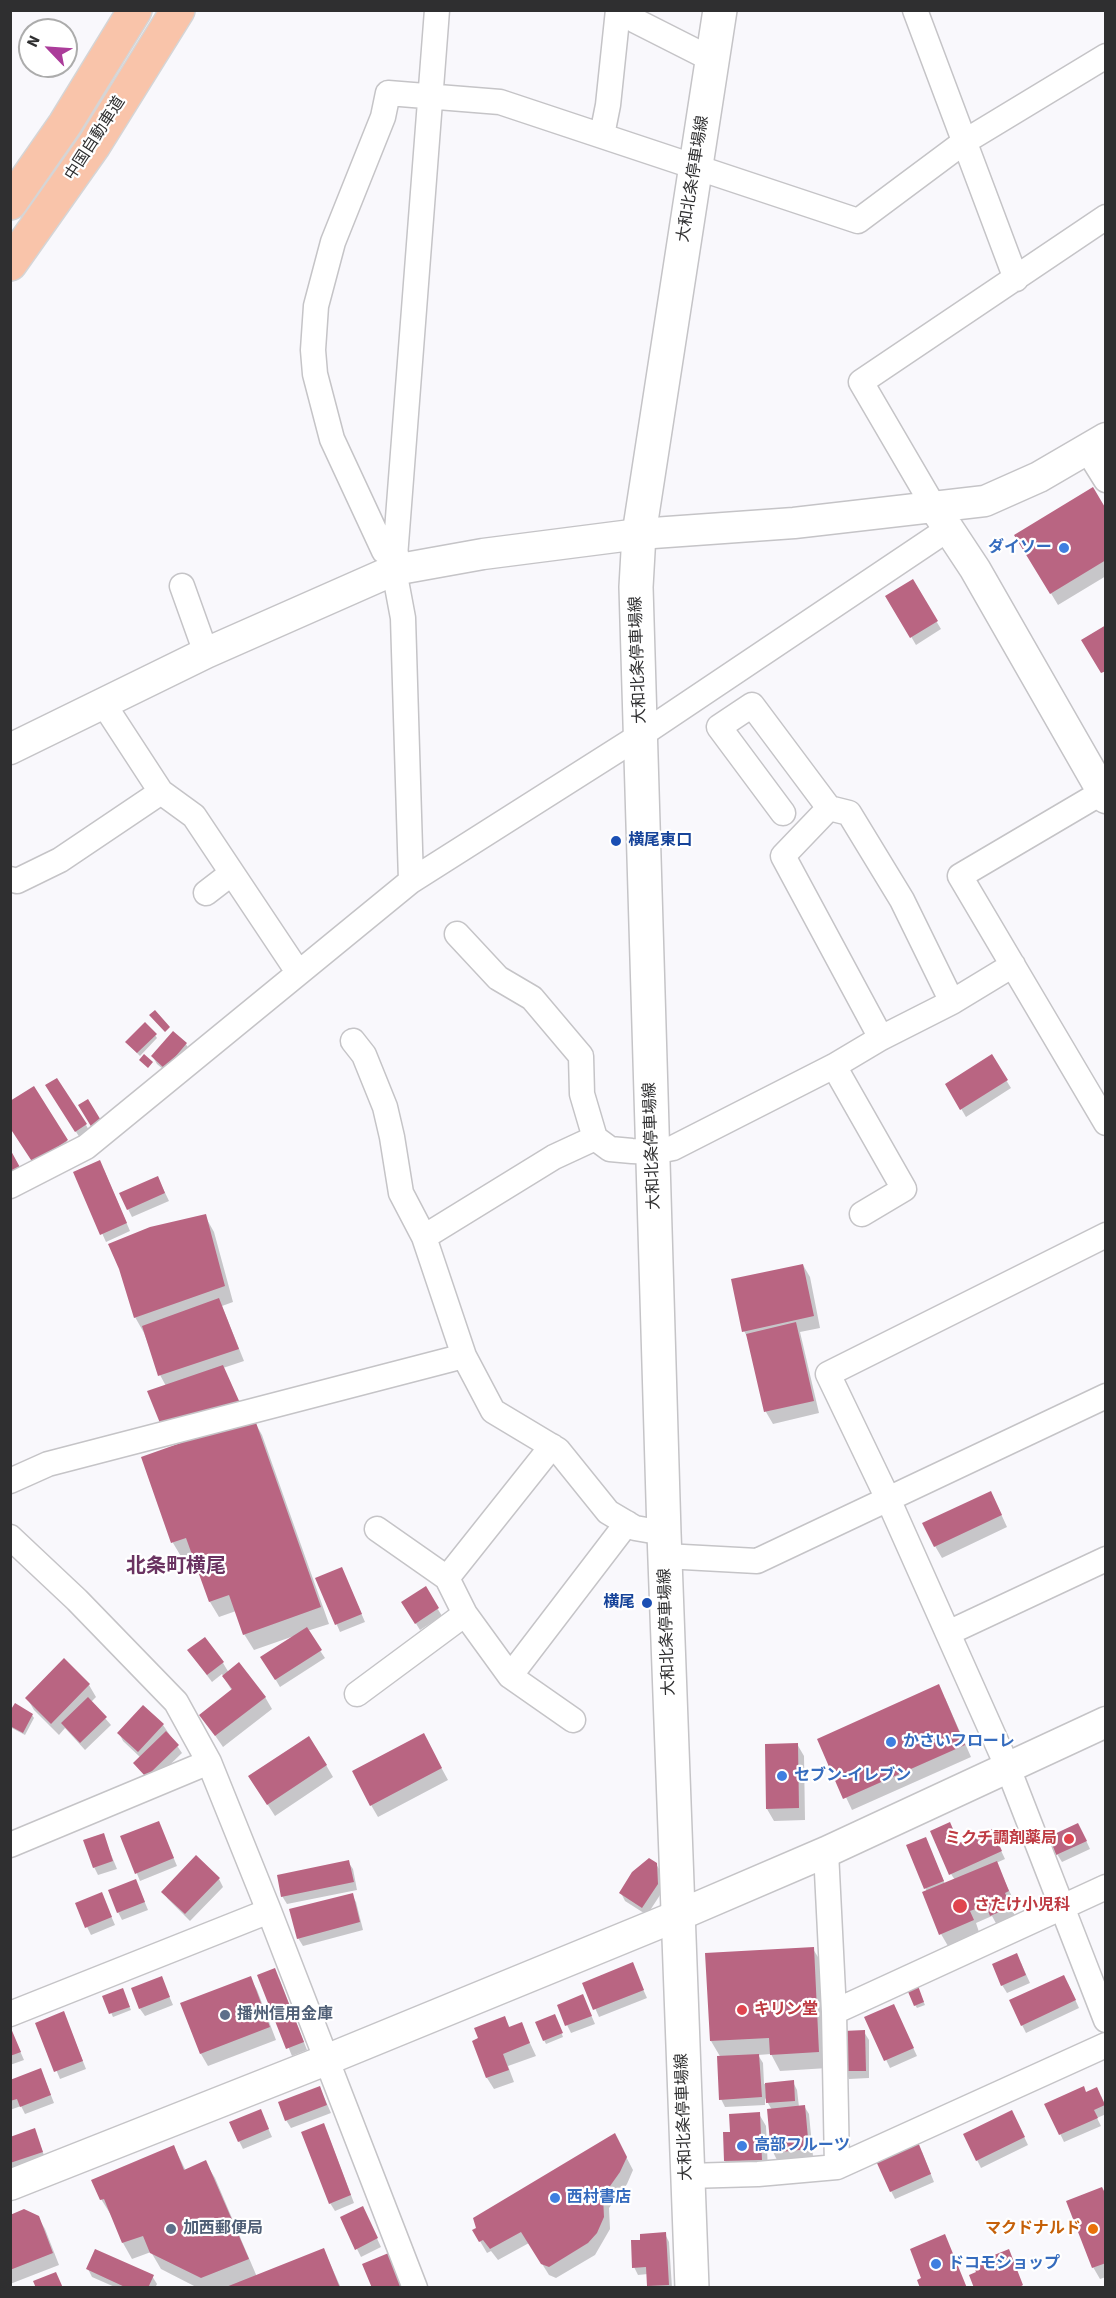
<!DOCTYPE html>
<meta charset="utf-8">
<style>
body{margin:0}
#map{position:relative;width:1116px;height:2298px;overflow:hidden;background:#f9f8fc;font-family:"Source Sans 3",sans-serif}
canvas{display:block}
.frame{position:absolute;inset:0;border:12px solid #2f2f30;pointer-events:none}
.north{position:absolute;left:18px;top:18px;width:60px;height:60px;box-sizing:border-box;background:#fff;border:2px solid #acacac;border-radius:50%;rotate:295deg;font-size:16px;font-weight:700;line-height:24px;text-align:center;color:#2f2f30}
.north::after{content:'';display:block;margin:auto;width:21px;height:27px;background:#ab3c9a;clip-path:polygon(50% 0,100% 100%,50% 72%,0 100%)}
</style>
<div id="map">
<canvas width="1116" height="2298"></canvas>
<div class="frame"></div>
<div class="north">N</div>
</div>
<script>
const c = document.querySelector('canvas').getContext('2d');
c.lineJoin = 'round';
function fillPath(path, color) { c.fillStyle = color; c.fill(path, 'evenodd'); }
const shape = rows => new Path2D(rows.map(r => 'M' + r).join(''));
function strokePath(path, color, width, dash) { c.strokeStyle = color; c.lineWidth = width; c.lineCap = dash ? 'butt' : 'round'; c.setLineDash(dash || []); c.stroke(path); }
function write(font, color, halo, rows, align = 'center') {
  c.font = font + ' "Source Sans 3","Noto Sans JP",sans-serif'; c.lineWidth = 4.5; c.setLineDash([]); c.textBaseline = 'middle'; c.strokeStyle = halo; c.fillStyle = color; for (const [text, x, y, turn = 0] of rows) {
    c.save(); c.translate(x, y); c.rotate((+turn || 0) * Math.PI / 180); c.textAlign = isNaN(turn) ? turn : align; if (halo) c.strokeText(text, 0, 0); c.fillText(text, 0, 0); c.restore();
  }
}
const shadow = shape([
 [1106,512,1106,576,1058,605,1023,547],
 [912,581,941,629,916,645,887,596],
 [155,1035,157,1038,140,1056,129,1045],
 [186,1044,190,1052,170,1075,157,1064,153,1057],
 [991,1056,1011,1088,966,1117,947,1085],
 [33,1088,74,1153,41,1174],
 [51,1093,86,1125,90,1132,80,1138],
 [104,1170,130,1231,106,1242,75,1173],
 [158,1178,169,1201,132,1217,128,1209],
 [205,1216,214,1232,233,1302,222,1306,244,1361,223,1368,245,1415,166,1386,160,1375,144,1333,135,1317],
 [803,1265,810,1277,820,1328,800,1332,819,1413,773,1424,766,1412,750,1342,744,1331],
 [253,1419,262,1435,329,1624,307,1631,325,1658,280,1687,267,1665,294,1636,254,1650,244,1634,236,1611,219,1617,210,1602,194,1554,182,1558,173,1543,143,1458],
 [997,1505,1007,1527,942,1558,935,1546],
 [345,1576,365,1622,340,1632,317,1579],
 [425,1588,442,1616,420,1630,403,1603],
 [194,1658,223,1663,229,1673,265,1697,272,1709,223,1747,201,1715,232,1691,222,1674,212,1682],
 [89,1685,96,1697,91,1702,111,1725,85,1750,65,1728,59,1735,34,1710,27,1698],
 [945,1698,971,1757,852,1810,819,1740],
 [10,1714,32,1715,34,1718,25,1735,10,1727],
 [163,1725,182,1753,151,1783,135,1764,141,1758,123,1741,119,1733],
 [797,1744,804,1756,805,1820,774,1821,767,1809],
 [430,1747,448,1780,378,1817,371,1805],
 [326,1765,333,1777,275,1816,257,1788],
 [162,1830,177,1866,140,1881,122,1837],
 [1082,1832,1090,1849,1062,1862,1057,1854],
 [103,1835,117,1869,98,1875,94,1867],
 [995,1838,1005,1859,996,1863,1015,1903,1011,1905,1016,1919,998,1927,992,1916,976,1923,979,1932,948,1946,941,1934,927,1892,908,1846,929,1846,945,1884,955,1880,951,1874,959,1844],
 [348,1862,353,1869,357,1890,287,1904,282,1896],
 [656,1864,661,1872,662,1892,647,1915,625,1901,621,1893],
 [219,1879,223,1887,190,1921,168,1899,163,1892],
 [139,1888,148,1910,122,1920,118,1912],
 [352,1895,356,1902,363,1930,303,1946,298,1938],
 [105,1902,115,1925,91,1935,87,1927],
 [813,1949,823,1965,828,2068,780,2071,771,2054,758,2055,763,2063,764,2084,793,2082,797,2090,799,2107,804,2106,809,2114,813,2156,777,2160,773,2152,772,2110,765,2098,765,2105,725,2107,721,2099,721,2058,711,2041],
 [1021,1963,1030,1983,1007,1993,1002,1985],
 [632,1964,647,1998,599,2017,584,1983],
 [259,1976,279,1978,307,2050,292,2056],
 [161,1977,173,2005,145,2016,140,2009],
 [250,1978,257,1990,276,2040,208,2066,201,2054,182,2004],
 [1068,1984,1079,2008,1026,2033,1022,2025],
 [918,1988,925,2005,917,2008,915,2005],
 [124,1993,131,2010,113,2017,104,1997],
 [583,1996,595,2024,571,2033,567,2025],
 [897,2013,917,2056,890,2068,866,2018],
 [505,2018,510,2028,521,2024,536,2056,508,2066,514,2082,494,2089,487,2078],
 [556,2019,563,2037,546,2044,544,2040],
 [67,2021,86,2069,60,2079,37,2024],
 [10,2028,24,2060,10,2065],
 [864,2032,869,2040,869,2078,849,2079,845,2071],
 [41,2070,54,2103,25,2114,21,2106,10,2110,10,2081],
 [320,2088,331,2113,291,2128,286,2120],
 [1086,2093,1101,2096,1106,2106,1106,2114,1097,2118,1101,2126,1064,2142,1046,2104],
 [759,2114,766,2126,768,2171,732,2173,725,2161,724,2133,732,2133],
 [264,2119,272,2137,243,2149,239,2141],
 [1016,2120,1028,2145,981,2168,977,2160],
 [34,2130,46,2160,10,2172,10,2138],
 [327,2132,354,2203,335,2211,330,2203],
 [174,2147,186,2171,205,2162,215,2178,257,2277,324,2250,341,2288,198,2288,161,2269,151,2252,132,2259,123,2243,112,2215,111,2215,101,2199],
 [621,2147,633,2170,627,2184,609,2208,610,2229,595,2255,556,2278,549,2275,529,2243,498,2260,491,2251,487,2253,474,2231],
 [922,2152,934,2182,895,2199,891,2191],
 [1106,2195,1106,2277,1100,2279,1093,2267],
 [366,2215,381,2247,361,2257,357,2249],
 [10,2216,38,2217,45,2229,59,2265,10,2284],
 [665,2234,669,2242,672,2288,649,2288,648,2274,638,2275,634,2267,642,2241],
 [88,2269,152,2276,157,2284,155,2288,117,2288,92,2277]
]);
const building = shape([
 [1093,487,1106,509,1106,560,1050,594,1014,535],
 [913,579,938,621,910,638,885,596],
 [1106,625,1106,671,1101,673,1081,640],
 [155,1010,170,1027,165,1032,149,1015],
 [145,1022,157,1034,137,1053,125,1042],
 [173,1031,187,1043,165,1069,151,1056],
 [144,1054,153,1062,148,1068,139,1060],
 [992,1054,1008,1080,960,1110,945,1084],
 [57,1078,87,1124,75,1132,45,1085],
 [34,1086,68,1140,33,1163,10,1128,10,1101],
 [88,1099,102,1122,92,1128,78,1105],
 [10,1149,22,1171,10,1177],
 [100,1160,127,1223,100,1235,73,1172],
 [158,1176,165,1193,127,1210,119,1193],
 [206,1214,225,1286,134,1318,119,1269,108,1244,150,1227],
 [803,1264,814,1316,742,1332,731,1279],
 [219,1298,239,1349,158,1376,142,1326],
 [796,1322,814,1401,764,1412,746,1334],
 [223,1365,240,1403,160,1423,147,1391],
 [254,1417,321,1607,243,1635,229,1595,209,1602,186,1538,171,1543,141,1457],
 [991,1491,1002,1515,934,1547,922,1523],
 [342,1567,362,1614,335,1625,315,1578],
 [426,1586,439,1608,415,1624,401,1602],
 [307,1627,322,1650,275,1680,260,1657],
 [205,1637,224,1662,207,1675,187,1650],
 [64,1658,90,1684,51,1724,25,1698],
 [239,1662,266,1697,215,1736,199,1715,232,1689,222,1676],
 [939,1684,965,1745,843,1799,817,1739],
 [88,1697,107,1717,80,1743,61,1723],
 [15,1703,33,1714,23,1733,10,1726,10,1711],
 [143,1705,164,1724,138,1752,117,1733],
 [166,1731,179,1745,146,1777,133,1763],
 [424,1733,442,1768,370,1806,352,1771],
 [309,1736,327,1765,267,1805,248,1776],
 [798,1743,799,1808,766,1809,765,1744],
 [159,1821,174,1858,135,1874,120,1836],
 [950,1822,959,1843,992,1829,1002,1851,949,1875,930,1831],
 [1078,1823,1087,1841,1056,1855,1048,1837],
 [104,1833,113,1861,93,1868,83,1840],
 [926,1837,944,1881,924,1889,906,1845],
 [196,1855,220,1878,185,1914,161,1892],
 [649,1858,657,1863,658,1884,642,1908,619,1893,632,1872],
 [349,1860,354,1882,281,1897,277,1875],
 [997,1861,1009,1891,1005,1893,1011,1907,990,1916,986,1905,970,1911,974,1920,939,1935,922,1892],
 [136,1879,145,1902,117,1913,108,1890],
 [102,1892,112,1917,85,1928,75,1903],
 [353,1893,360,1922,297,1939,289,1909],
 [814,1947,819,2052,770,2055,769,2038,710,2041,705,1953],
 [1017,1953,1026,1975,1001,1986,992,1964],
 [633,1962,644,1990,593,2010,582,1983],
 [275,1968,304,2042,286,2049,257,1975],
 [1064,1975,1076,2000,1021,2026,1009,2000],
 [162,1976,170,1997,139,2009,131,1988],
 [251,1976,270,2027,200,2054,180,2003],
 [917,1983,924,2002,914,2006,906,1987],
 [123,1988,130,2007,109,2014,102,1996],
 [583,1994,592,2016,565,2026,557,2005],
 [894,2004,914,2048,884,2061,864,2017],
 [64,2011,83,2061,54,2072,35,2023],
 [555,2014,563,2033,543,2041,535,2022],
 [505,2016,509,2027,522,2022,530,2043,503,2054,509,2070,486,2078,472,2041,478,2038,474,2028],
 [10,2026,21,2052,10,2056],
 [865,2030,866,2071,843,2071,843,2031],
 [759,2054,762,2097,719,2100,717,2056],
 [41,2068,51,2095,20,2107,17,2099,10,2101,10,2080],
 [794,2080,795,2101,766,2103,765,2083],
 [320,2086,327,2105,285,2121,278,2102],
 [1084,2086,1086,2092,1097,2087,1105,2105,1094,2110,1098,2118,1059,2135,1044,2104],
 [805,2105,809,2149,771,2153,767,2109],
 [261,2109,269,2129,238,2142,229,2122],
 [1012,2110,1025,2137,976,2161,963,2134],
 [760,2112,762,2160,724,2161,723,2132,730,2132,729,2114],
 [324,2123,351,2195,329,2204,301,2132],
 [35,2128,43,2152,10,2163,10,2137],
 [615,2133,627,2157,620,2172,603,2196,604,2217,597,2233,588,2243,549,2267,541,2264,521,2232,490,2249,483,2240,479,2242,472,2230,476,2228,473,2218],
 [918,2142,931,2174,890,2192,876,2161],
 [174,2145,184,2170,206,2160,249,2259,201,2278,150,2253,143,2236,122,2243,104,2199,100,2200,91,2180],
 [1102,2187,1106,2195,1106,2263,1092,2268,1066,2201],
 [363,2206,378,2238,355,2250,340,2217],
 [24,2209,39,2216,53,2253,10,2270,10,2215],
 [666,2232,669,2285,647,2286,646,2267,632,2268,631,2240,640,2240,640,2234],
 [945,2234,967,2288,920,2288,917,2280,921,2278,910,2249],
 [324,2248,340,2288,226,2288,226,2287],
 [95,2249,154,2275,148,2288,127,2288,86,2269],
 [1009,2249,1023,2285,1018,2288,974,2288,969,2275,976,2272,972,2264],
 [391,2252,406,2288,372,2288,362,2264],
 [56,2272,63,2288,36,2288,33,2281]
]);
const minor = shape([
 [621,10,636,21,713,60],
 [915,10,1016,279],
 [602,135,608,105,618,10],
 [1086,448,1106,480],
 [934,507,861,382,1106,217],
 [396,553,384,551,332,439,315,374,313,350,316,306,333,242,383,117,388,93,500,102,858,221,964,142,1106,56],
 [182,586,206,653],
 [103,703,161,792,194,816,292,963],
 [1106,790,960,876,1106,1123],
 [829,808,783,856,881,1038],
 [783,813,719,727,752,705,829,808,849,813,902,900,952,1002],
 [10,879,17,881,60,860,161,792],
 [411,881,403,618,394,570,437,10],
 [206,893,232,873],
 [457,934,498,978,532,998,581,1056,582,1094,595,1138,610,1149,632,1151,653,1152,673,1148,834,1066,881,1038,952,1002,1013,965],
 [353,1041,364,1055,385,1107,392,1137,401,1193,424,1237,464,1356,493,1411,558,1450,608,1512,635,1528,664,1533],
 [834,1066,904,1189,862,1214],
 [10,1186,86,1147,411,881,641,735,948,529],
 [1106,1235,828,1374,888,1499,1008,1768,1106,2020],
 [424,1237,554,1157,595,1138],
 [552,1446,447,1578,465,1614,510,1676,627,1523],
 [10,1481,48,1464,464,1356],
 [377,1529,447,1578],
 [10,1537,77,1600,176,1702,209,1762,269,1911,415,2288],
 [665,1556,757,1561,1106,1396],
 [948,1633,1106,1559],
 [510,1676,573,1720],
 [357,1694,465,1614],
 [10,1845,209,1762],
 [826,1852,834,2012,837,2167],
 [834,2012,1106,1887],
 [10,2014,269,1911],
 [687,2176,758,2174,837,2167,1106,2045]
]);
const tertiary = shape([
 [934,507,975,569,1106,798],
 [10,749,206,653,394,570,483,554,639,534,794,523,985,501,1039,477,1106,438],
 [10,2185,326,2060,677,1916,826,1852,1106,1722]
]);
const secondary = shape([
 [692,2288,664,1533,636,587,639,534,720,10]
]);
const motorway = shape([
 [10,203,65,124,135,10],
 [10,264,94,145,178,10]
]);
const markers = [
 [1064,548,6,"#3f7fe0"],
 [616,841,6,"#1a4fb4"],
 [647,1603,6,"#1a4fb4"],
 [891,1742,6,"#3f7fe0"],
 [782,1776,6,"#3f7fe0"],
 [1069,1839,6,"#e0444e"],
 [960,1906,8,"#e0444e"],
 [742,2010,6,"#e0444e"],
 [225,2015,6,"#5c6f8a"],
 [742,2146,6,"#3f7fe0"],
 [555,2198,6,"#3f7fe0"],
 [171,2229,6,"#5c6f8a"],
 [1093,2229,6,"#e8710a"],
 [936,2264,6,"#3f7fe0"]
];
const streetNames = [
 ["中国自動車道",96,139,-57],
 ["大和北条停車場線",694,179,-81],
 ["大和北条停車場線",639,660,-92],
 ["大和北条停車場線",653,1146,-92],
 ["大和北条停車場線",668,1632,-92],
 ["大和北条停車場線",685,2117,-92]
];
const shopNames = [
 ["ダイソー",1052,548,"right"],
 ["かさいフローレ",903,1742],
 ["セブン-イレブン",794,1776],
 ["高部フルーツ",754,2146],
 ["西村書店",567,2198],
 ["ドコモショップ",948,2264]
];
const transitNames = [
 ["横尾東口",628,841],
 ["横尾",635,1603,"right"]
];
const healthNames = [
 ["ミクチ調剤薬局",1057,1839,"right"],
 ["さたけ小児科",974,1906],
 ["キリン堂",754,2010]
];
const serviceNames = [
 ["播州信用金庫",237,2015],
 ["加西郵便局",183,2229]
];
const foodNames = [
 ["マクドナルド",1081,2229]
];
const quarterNames = [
 ["北条町横尾",176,1568]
];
fillPath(shadow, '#0003');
fillPath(building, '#b96582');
strokePath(minor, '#c5c4c7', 27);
strokePath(tertiary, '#c5c4c7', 33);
strokePath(secondary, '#c5c4c7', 36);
strokePath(motorway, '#d5d5d6', 36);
strokePath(minor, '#fff', 24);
strokePath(tertiary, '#fff', 30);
strokePath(secondary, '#fff', 33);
strokePath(motorway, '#f9c4aa', 33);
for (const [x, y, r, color] of markers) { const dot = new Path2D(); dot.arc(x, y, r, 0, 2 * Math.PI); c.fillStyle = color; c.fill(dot); strokePath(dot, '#fff', 2); }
write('16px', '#2f2f30', '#fff', streetNames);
write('bold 16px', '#366cbe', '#fff', shopNames, 'left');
write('bold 16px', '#164399', '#fff', transitNames, 'left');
write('bold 16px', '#be3a42', '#fff', healthNames, 'left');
write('bold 16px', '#4e5e75', '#fff', serviceNames, 'left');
write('bold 16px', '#c56008', '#fff', foodNames, 'right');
write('bold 20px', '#6a3361', '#fff', quarterNames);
</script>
